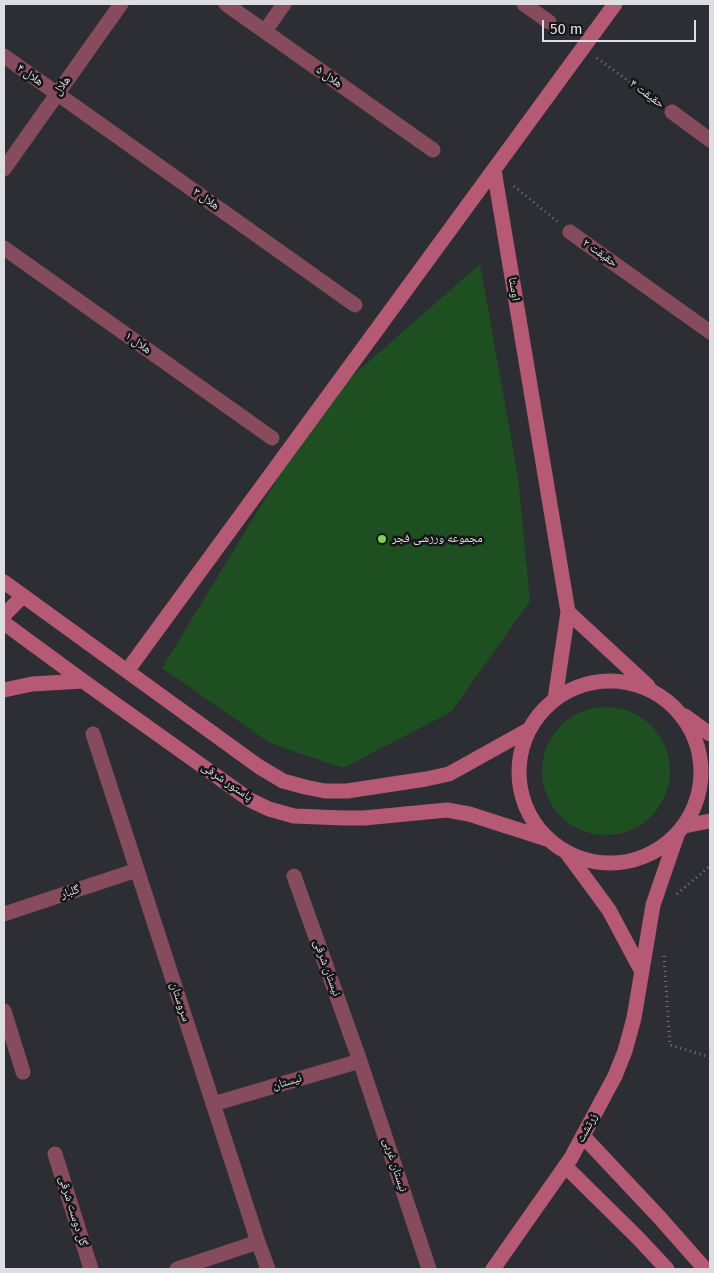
<!DOCTYPE html>
<meta charset="utf-8">
<style>
body{margin:0}
#map{position:relative;width:714px;height:1273px;overflow:hidden;background:#2d2e34;font-family:"Fira Sans",sans-serif}
canvas{display:block}
.frame{position:absolute;inset:0;border:5px solid #dddee1;pointer-events:none}
.scale{position:absolute;left:542px;top:20px;width:154px;height:22px;box-sizing:border-box;border:2px solid #dddee1;border-top:0;padding-left:6px;font-size:15px;line-height:18px;white-space:nowrap;color:#dddee1;-webkit-text-stroke:4px #161619;paint-order:stroke}
</style>
<div id="map">
<canvas width="714" height="1273"></canvas>
<div class="frame"></div>
<div class="scale">50 m</div>
</div>
<script>
const c = document.querySelector('canvas').getContext('2d');
c.lineJoin = 'round';
function fillPath(path, color) { c.fillStyle = color; c.fill(path, 'evenodd'); }
const shape = rows => new Path2D(rows.map(r => 'M' + r).join(''));
function strokePath(path, color, width, dash) { c.strokeStyle = color; c.lineWidth = width; c.lineCap = dash ? 'butt' : 'round'; c.setLineDash(dash || []); c.stroke(path); }
function write(font, color, halo, rows, align = 'center') {
  c.font = font + ' "Fira Sans","Noto Naskh Arabic",sans-serif'; c.lineWidth = 5; c.setLineDash([]); c.textBaseline = 'middle'; c.strokeStyle = halo; c.fillStyle = color; for (const [text, x, y, turn = 0] of rows) {
    c.save(); c.translate(x, y); c.rotate((+turn || 0) * Math.PI / 180); c.textAlign = isNaN(turn) ? turn : align; if (halo) c.strokeText(text, 0, 0); c.fillText(text, 0, 0); c.restore();
  }
}
const green = shape([
 [480,264,518,477,530,601,451,712,343,768,270,743,162,668,326,399],
 '542 771a64 64 0 1 1 128 0a64 64 0 1 1-128 0Z'
]);
const path = shape([
 [597,58,659,103],
 [514,186,558,222],
 [677,894,710,866],
 [664,956,670,1045,710,1057]
]);
const street = shape([
 [226,4,433,150],
 [524,4,549,22],
 [265,31,284,4],
 [4,56,355,305],
 [672,112,710,140],
 [4,169,121,4],
 [570,232,710,332],
 [4,248,272,438],
 [93,734,258,1242,268,1269],
 [294,876,360,1061,429,1269],
 [4,914,137,870],
 [4,1011,23,1072],
 [213,1104,360,1061],
 [55,1154,91,1269],
 [177,1269,258,1242]
]);
const secondary = shape([
 [494,170,568,612,555,699],
 [4,582,258,766,283,781,305,787,325,791,347,791,426,779,449,774,528,730],
 [568,612,648,686],
 [4,615,23,596],
 [4,623,83,681,250,800,269,809,294,816,343,818,364,818,447,810,469,814,547,839],
 [127,671,615,4],
 '519 772a91 91 0 1 1 182 0a91 91 0 1 1-182 0Z',
 [4,690,32,684,83,681],
 [685,716,710,734],
 [684,826,710,821],
 [567,853,609,910,641,970],
 [583,1136,660,1218,705,1269],
 [565,1166,638,1238,667,1269],
 [493,1269,571,1158,615,1076,625,1051,634,1018,653,905,677,835]
]);
const markers = [
 [382,539,5,"#7dd154"]
];
const streetNames = [
 ["هلال ۴",30,75,35],
 ["هلال ۵",329,77,35],
 ["هلال",62,86,-55],
 ["حقیقت ۴",647,94,36],
 ["هلال ۳",206,199,35],
 ["حقیقت ۲",600,253,35],
 ["اوستا",514,289,81],
 ["هلال ۱",138,343,35],
 ["پاستور شرقی",227,782,34],
 ["گلبار",70,892,-18],
 ["نیستان شرقی",327,968,70],
 ["سروستان",180,1002,72],
 ["نیستان",287,1082,-16],
 ["زرتشت",587,1128,-62],
 ["نیستان غربی",395,1165,72],
 ["گل دوست شرقی",73,1211,73]
];
const poiNames = [
 ["مجموعه ورزشی فجر",392,539]
];
fillPath(green, '#1d4f20');
strokePath(path, '#737479', 3, [1, 4]);
strokePath(street, '#864b5c', 15);
strokePath(secondary, '#b55975', 15);
for (const [x, y, r, color] of markers) { const dot = new Path2D(); dot.arc(x, y, r, 0, 2 * Math.PI); c.fillStyle = color; c.fill(dot); strokePath(dot, '#161619', 2); }
write('12px', '#dddee1', '#161619', streetNames);
write('12px', '#dddee1', '#161619', poiNames, 'left');
</script>
